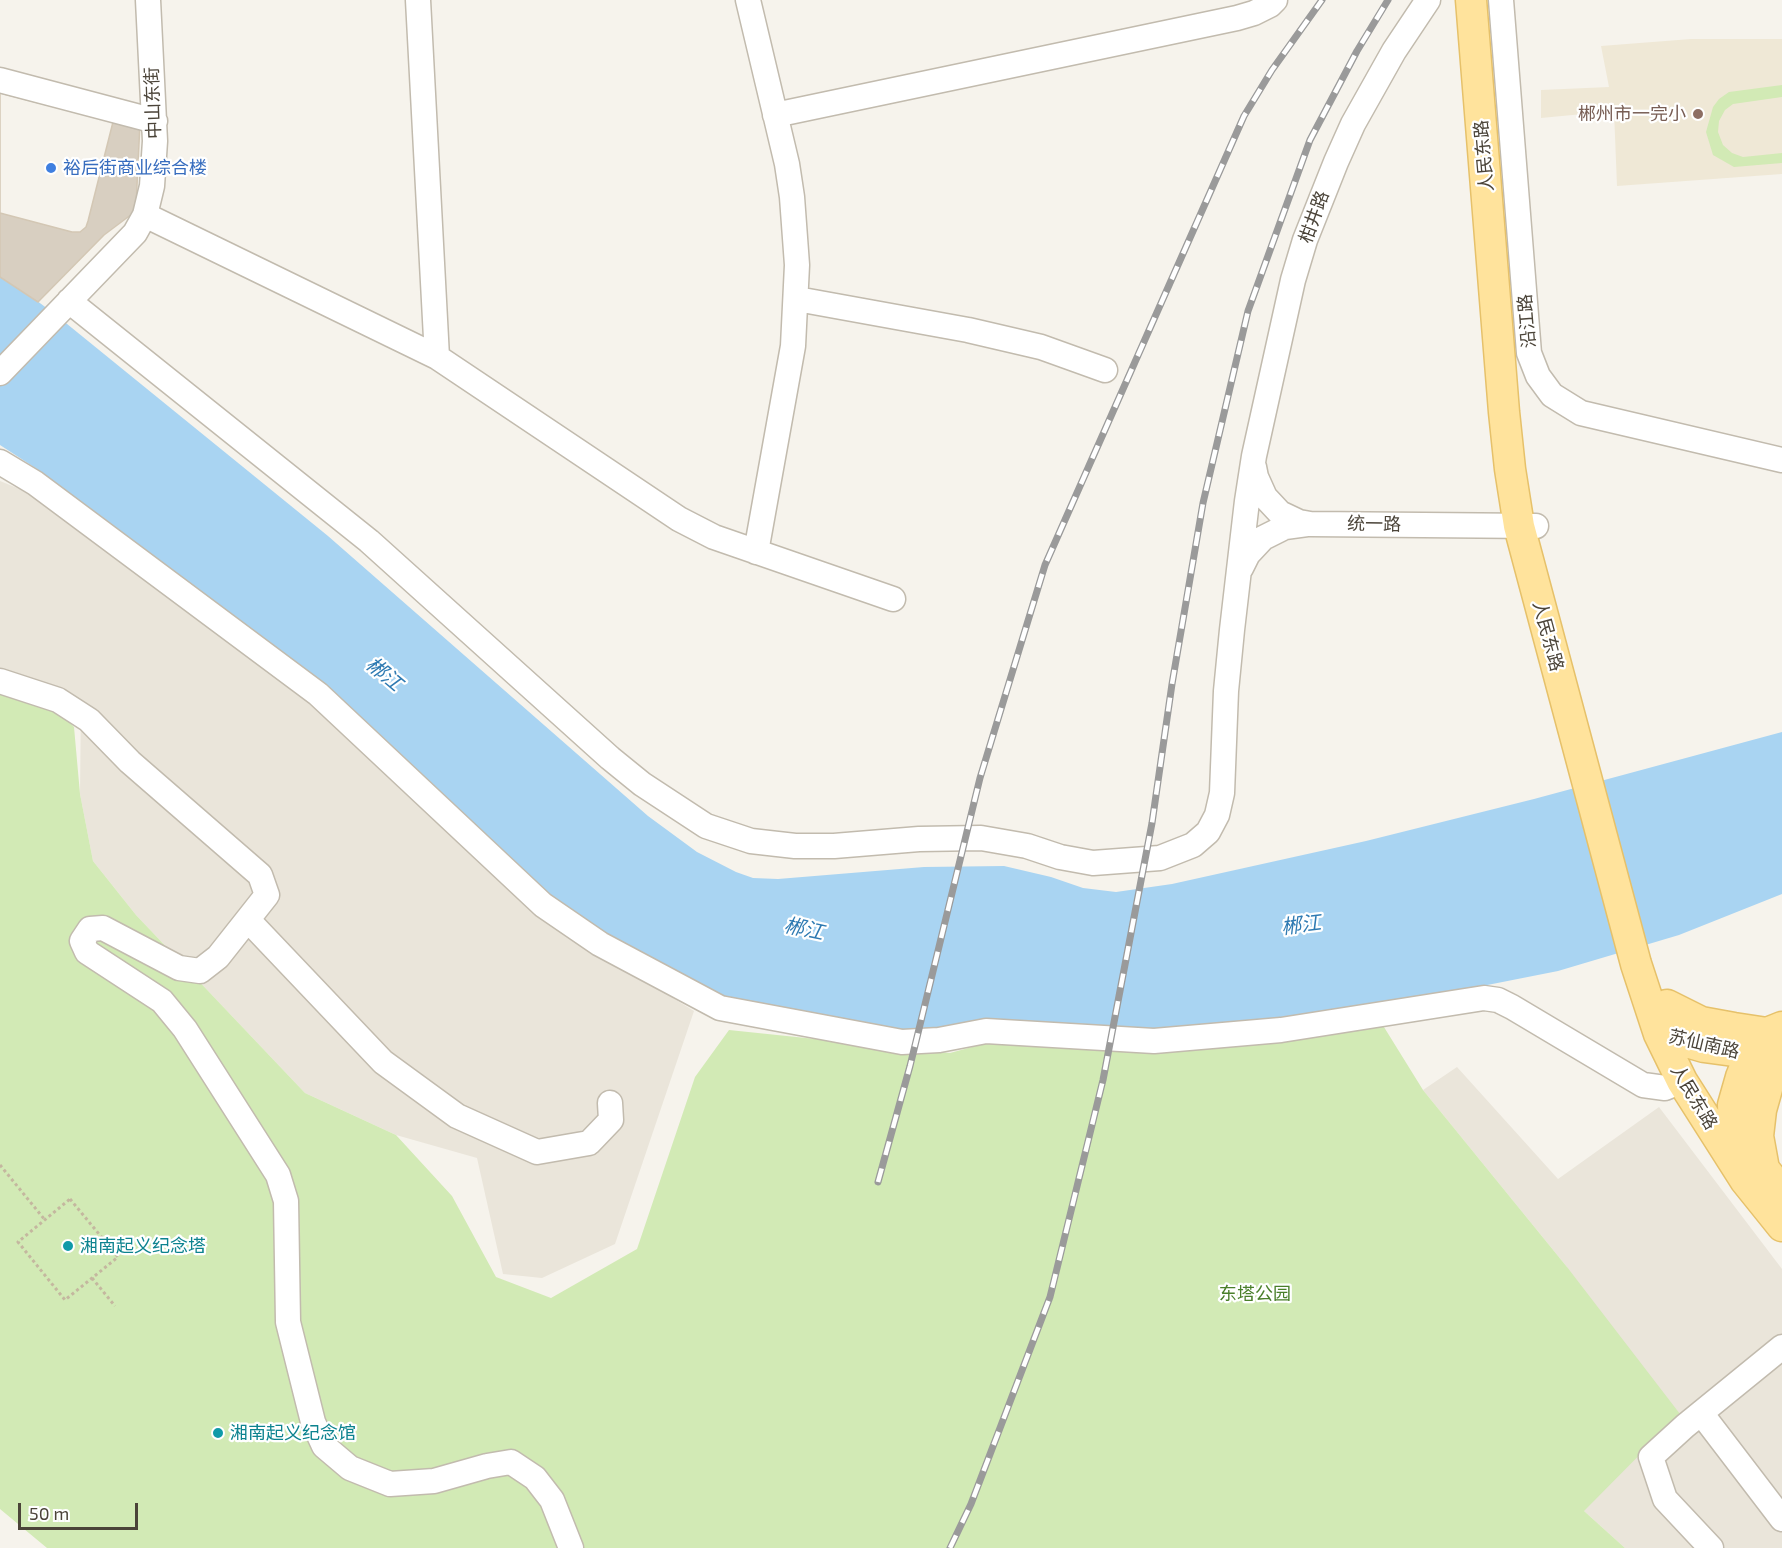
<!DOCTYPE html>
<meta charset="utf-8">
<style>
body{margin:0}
#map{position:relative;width:1782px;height:1548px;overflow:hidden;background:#f6f3ec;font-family:"Exo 2",sans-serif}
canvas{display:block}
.scale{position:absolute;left:18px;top:1503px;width:120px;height:27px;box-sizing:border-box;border:3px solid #4b4439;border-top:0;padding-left:8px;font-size:18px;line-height:21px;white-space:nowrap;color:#4b4439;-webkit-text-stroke:4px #fff;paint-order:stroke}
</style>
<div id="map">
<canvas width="1782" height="1548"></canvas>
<div class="scale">50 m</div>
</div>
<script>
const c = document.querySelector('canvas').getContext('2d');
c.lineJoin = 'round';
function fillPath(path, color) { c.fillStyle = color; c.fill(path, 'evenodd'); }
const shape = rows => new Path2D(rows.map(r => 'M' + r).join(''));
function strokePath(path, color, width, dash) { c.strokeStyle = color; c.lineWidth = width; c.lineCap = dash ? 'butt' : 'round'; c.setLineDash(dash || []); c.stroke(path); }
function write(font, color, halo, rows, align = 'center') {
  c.font = font + ' "Exo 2","Noto Sans SC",sans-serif'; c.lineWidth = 4.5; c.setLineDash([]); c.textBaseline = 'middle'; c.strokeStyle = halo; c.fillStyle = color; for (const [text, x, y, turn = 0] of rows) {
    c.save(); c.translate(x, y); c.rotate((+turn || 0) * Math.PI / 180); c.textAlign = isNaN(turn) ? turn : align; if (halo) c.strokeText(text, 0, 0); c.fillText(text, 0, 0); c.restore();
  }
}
const residential = shape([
 [0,481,47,500,285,682,352,740,536,914,694,1011,615,1244,542,1278,503,1274,477,1158,396,1135,305,1093,136,915,93,861,80,794,81,702,0,675],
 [1457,1067,1558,1179,1659,1107,1782,1269,1782,1548,1625,1548,1584,1511,1567,1267,1423,1090]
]);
const education = shape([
 [1691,39,1782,39,1782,174,1617,186,1614,111,1541,118,1541,90,1609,87,1601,46]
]);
const green = shape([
 [1782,85,1782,97,1733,104,1725,110,1719,121,1718,132,1723,145,1732,153,1743,157,1782,153,1782,163,1734,167,1713,155,1706,132,1713,107,1719,99,1729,92],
 [0,689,56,708,74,727,80,794,93,861,136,915,305,1093,396,1135,452,1196,496,1277,551,1298,637,1249,695,1077,729,1030,950,1053,983,1044,1379,1019,1423,1090,1567,1267,1680,1414,1584,1511,1625,1548,47,1548,0,1509]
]);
const water = shape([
 [0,277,21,289,56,315,328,536,648,816,697,852,736,872,753,878,778,879,924,867,1004,866,1051,877,1083,888,1116,892,1172,884,1366,841,1534,799,1782,732,1782,894,1679,935,1558,971,1346,1013,1215,1032,944,1032,892,1036,738,1006,622,946,549,899,329,688,40,471,0,445]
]);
const building = shape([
 [0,86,140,123,136,206,132,214,104,235,38,302,0,277,0,86],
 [0,93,113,122,88,221,86,227,80,232,72,232,0,213,0,93]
]);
const path = shape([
 [0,1165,45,1220],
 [70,1199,118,1257,65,1300,18,1242,70,1199],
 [92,1278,115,1306]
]);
const minor = shape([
 [418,0,437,357],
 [748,0,787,164,792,197,797,265,793,346,756,552],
 [1501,0,1529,353,1538,376,1552,395,1581,413,1782,460],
 [0,80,155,121],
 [775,115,1237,18,1254,13,1270,5,1275,0],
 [145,215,437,357,679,519,714,537,893,599],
 [797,299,968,330,1041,347,1105,370],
 [69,301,369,541,610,758,642,784,706,826,751,841,795,846,834,846,919,839,981,838,1027,846,1060,857,1093,863,1160,858,1193,845,1208,832,1217,815,1222,793,1226,691,1232,630,1247,501,1254,456,1293,280,1305,240,1336,162,1353,124,1394,51,1428,0],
 [0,373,135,233,145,215,152,186,155,141,148,0],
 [0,462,35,483,318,694,543,905,600,944,720,1008,902,1042,939,1040,986,1031,1154,1041,1281,1030,1484,998,1498,1000,1512,1007,1643,1085,1665,1088,1682,1081],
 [1254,467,1256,477,1265,497,1280,513,1299,522,1310,524,1536,526],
 [1241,568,1248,554,1263,538,1285,527,1307,524],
 [0,681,58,700,89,720,130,762,260,875,267,895,218,957,200,971,179,968,103,928,90,929,82,941,87,952,162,1001,185,1029,278,1175,286,1201,288,1322,313,1422,324,1446,350,1468,390,1484,434,1481,487,1466,511,1462,535,1478,552,1500,571,1548],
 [248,920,383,1062,457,1116,537,1152,589,1143,611,1120,610,1103],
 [1701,1413,1782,1519],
 [1711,1548,1665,1499,1651,1457,1685,1426,1782,1347]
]);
const major = shape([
 [1471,0,1504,412,1510,469,1519,526,1636,964,1659,1034,1682,1081,1745,1180,1782,1226],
 [1667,1005,1701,1022,1734,1028,1767,1033,1782,1027],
 [1659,1034,1704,1047,1778,1057],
 [1736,1133,1782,1192],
 [1739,1152,1734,1130,1733,1105,1741,1077,1750,1055,1767,1033],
 [1764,1169,1758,1136,1761,1110,1768,1085,1778,1057,1782,1056]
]);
const rail = shape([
 [878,1182,910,1066,980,778,1045,565,1244,116,1272,70,1322,0],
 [950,1548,971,1504,1050,1297,1103,1080,1152,823,1172,684,1203,503,1248,311,1310,140,1357,51,1388,0]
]);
const markers = [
 [1698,114,6,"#8d6e63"],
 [51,168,6,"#3f7fe0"],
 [68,1246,6,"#0f9aa8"],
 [218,1433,6,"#0f9aa8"]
];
const streetNames = [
 ["中山东街",153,103,-92],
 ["人民东路",1484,156,-95],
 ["柑井路",1314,217,-70],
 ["沿江路",1527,321,-95],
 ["统一路",1374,524,1],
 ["人民东路",1548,636,75],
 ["苏仙南路",1704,1044,13],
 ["人民东路",1694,1097,59]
];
const educationNames = [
 ["郴州市一完小",1686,114]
];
const shopNames = [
 ["裕后街商业综合楼",63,168]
];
const cultureNames = [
 ["湘南起义纪念塔",80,1246],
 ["湘南起义纪念馆",230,1433]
];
const parkNames = [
 ["东塔公园",1255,1294]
];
const waterNames = [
 ["郴江",384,674,40],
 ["郴江",1301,925,-7],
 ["郴江",804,929,12]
];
fillPath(residential, '#eae5da');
fillPath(education, '#efe8d6');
fillPath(green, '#d2eab5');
fillPath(water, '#a9d4f2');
fillPath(building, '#d8cfc1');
strokePath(building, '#d3c7b4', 1.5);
strokePath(minor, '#c2bbae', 27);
strokePath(major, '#e6c16a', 33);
strokePath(path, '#c4b79f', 3, [3, 3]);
strokePath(minor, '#fff', 24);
strokePath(major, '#ffe39c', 30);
strokePath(rail, '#9a9a9a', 7);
strokePath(rail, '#fff', 4.5, [14]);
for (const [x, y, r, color] of markers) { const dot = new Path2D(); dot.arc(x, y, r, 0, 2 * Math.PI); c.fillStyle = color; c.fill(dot); strokePath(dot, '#fff', 2); }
write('18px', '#4b4439', '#fff', streetNames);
write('18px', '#785e54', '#fff', educationNames, 'right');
write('18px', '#366cbe', '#fff', shopNames, 'left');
write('18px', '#0d838f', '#fff', cultureNames, 'left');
write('18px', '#4a7f2a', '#fff', parkNames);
write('italic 20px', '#2e7ab2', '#fff', waterNames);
</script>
